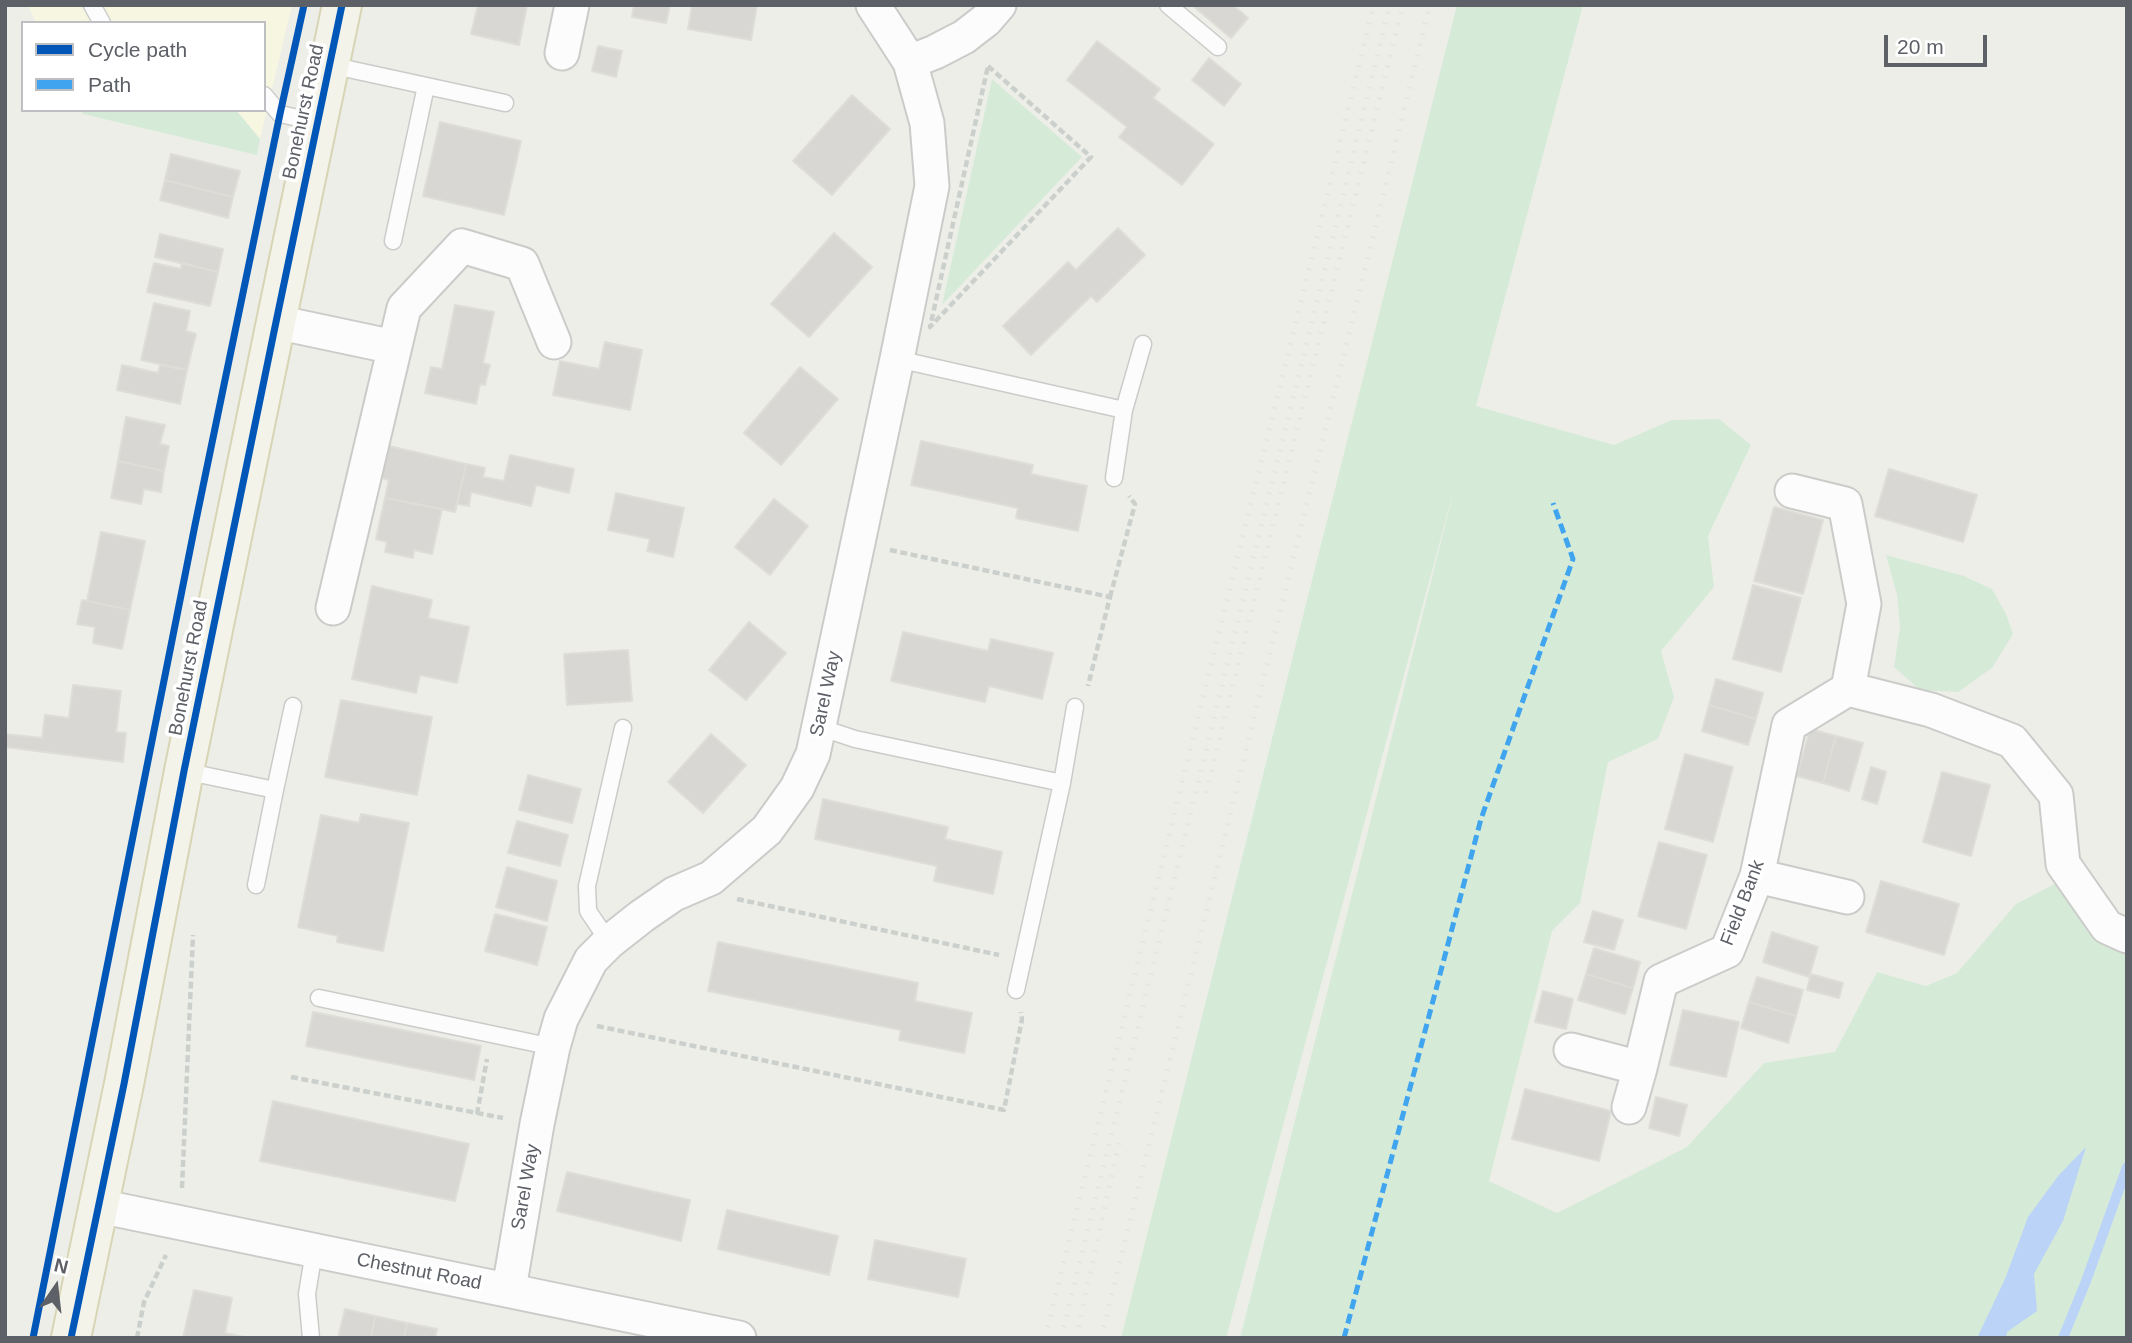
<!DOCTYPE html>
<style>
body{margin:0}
#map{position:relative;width:2132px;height:1343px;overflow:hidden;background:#eeeee8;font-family:Helvetica,sans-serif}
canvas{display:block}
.frame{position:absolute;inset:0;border:7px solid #5d6067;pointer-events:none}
.legend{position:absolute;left:21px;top:21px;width:245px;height:91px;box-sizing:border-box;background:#fff;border:2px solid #bebfc2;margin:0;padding:9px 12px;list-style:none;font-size:21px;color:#5d6067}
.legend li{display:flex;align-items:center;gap:14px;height:35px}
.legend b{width:35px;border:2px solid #bebfc2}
.north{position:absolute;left:21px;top:1252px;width:70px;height:70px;-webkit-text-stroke:5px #fff;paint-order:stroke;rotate:14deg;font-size:19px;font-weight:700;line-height:28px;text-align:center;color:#5d6067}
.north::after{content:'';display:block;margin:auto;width:24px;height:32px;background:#5d6067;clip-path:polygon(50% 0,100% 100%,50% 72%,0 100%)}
.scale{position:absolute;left:1884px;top:35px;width:103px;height:32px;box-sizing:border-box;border:4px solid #5d6067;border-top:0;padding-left:9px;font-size:21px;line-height:24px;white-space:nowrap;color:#5d6067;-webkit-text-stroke:5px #fff;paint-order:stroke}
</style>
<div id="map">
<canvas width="2132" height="1343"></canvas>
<div class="frame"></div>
<ul class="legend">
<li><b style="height:9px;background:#0057b8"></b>Cycle path</li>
<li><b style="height:9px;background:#40a5ee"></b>Path</li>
</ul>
<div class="north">N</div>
<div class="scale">20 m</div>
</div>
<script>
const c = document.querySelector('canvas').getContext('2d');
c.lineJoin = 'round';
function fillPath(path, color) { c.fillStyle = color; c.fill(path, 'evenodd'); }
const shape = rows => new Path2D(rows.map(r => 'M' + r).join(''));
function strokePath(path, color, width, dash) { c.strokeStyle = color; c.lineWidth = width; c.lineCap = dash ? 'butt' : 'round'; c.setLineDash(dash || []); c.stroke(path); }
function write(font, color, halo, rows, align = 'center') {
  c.font = font + ' Helvetica,sans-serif'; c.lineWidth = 7; c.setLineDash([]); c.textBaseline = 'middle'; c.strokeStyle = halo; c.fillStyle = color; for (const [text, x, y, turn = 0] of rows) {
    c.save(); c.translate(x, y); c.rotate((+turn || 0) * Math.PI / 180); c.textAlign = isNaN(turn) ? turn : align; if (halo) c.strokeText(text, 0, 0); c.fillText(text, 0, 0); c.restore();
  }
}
const commercial = shape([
 [28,5,292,5,260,139,236,110,264,110,264,23,36,23]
]);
const green = shape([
 [1457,5,1583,5,1476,406,1614,445,1672,420,1719,419,1751,445,1708,536,1714,587,1661,651,1674,697,1658,739,1608,762,1580,903,1552,931,1489,1181,1557,1213,1687,1147,1764,1063,1835,1052,1877,972,1926,986,1957,973,2016,904,2072,875,2127,936,2127,1338,1240,1338,1457,478,1226,1338,1121,1338],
 [992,79,1082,157,942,305],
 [81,110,236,110,260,139,257,155,83,114],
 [1886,555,1964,576,1992,589,2006,614,2013,634,1992,668,1958,692,1920,690,1894,667,1900,627,1897,595]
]);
const water = shape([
 [2086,1147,2063,1221,2034,1274,2037,1311,2007,1332,2006,1338,1977,1338,2005,1279,2028,1217,2058,1176]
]);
const stream = shape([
 [2063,1338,2086,1281,2127,1167]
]);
const building = shape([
 [478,5,527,5,519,45,471,34,478,5],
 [634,5,670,5,666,23,632,17,634,5],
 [692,5,757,5,751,40,688,29,692,5],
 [1192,5,1233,5,1248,18,1231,38,1192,5],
 [1097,41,1160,89,1153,98,1214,144,1182,185,1119,137,1127,127,1067,80,1097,41],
 [598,46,622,51,616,77,592,71,598,46],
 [1209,58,1241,84,1224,106,1192,80,1209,58],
 [852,95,890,129,832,195,793,161,852,95],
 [440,122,521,141,504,215,423,196,440,122],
 [171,154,240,171,233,197,165,180,171,154],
 [165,180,233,197,228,218,160,200,165,180],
 [1118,228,1145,255,1097,302,1091,296,1031,355,1003,326,1068,262,1076,270,1118,228],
 [834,233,872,267,809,337,771,304,834,233],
 [160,234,223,249,218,272,155,257,160,234],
 [154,263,181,269,182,263,218,272,210,306,147,292,154,263],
 [154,303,190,311,186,331,196,334,187,370,141,360,154,303],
 [455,305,494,312,483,363,490,365,485,385,480,384,476,404,425,393,431,367,442,369,455,305],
 [605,342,642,350,630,410,553,395,560,361,599,369,605,342],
 [122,365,158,373,160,365,187,370,180,404,117,390,122,365],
 [800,367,838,399,781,465,744,433,800,367],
 [126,417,165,425,160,444,169,446,164,471,118,461,126,417],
 [921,441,1033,465,1031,474,1087,486,1078,531,1016,518,1018,508,911,485,921,441],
 [389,446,466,464,455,512,385,498,389,480,381,478,389,446],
 [510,455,574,469,569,493,536,485,531,506,471,492,469,506,457,504,466,464,485,468,483,477,504,481,510,455],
 [118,461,164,471,161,492,144,489,141,504,111,498,118,461],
 [1889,469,1977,495,1963,542,1875,516,1889,469],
 [616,493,684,508,673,557,647,551,650,539,608,530,616,493],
 [385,498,442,509,432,554,414,550,413,558,385,552,387,542,376,539,385,498],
 [774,499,808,526,770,575,735,547,774,499],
 [1774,507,1823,520,1803,594,1754,581,1774,507],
 [101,532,145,541,130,610,87,601,101,532],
 [1753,585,1801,598,1781,672,1733,659,1753,585],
 [372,586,432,600,428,618,469,627,457,683,420,675,416,693,352,679,372,586],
 [82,600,130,610,122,649,93,643,95,627,77,624,82,600],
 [749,622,786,653,746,700,709,670,749,622],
 [903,632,988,651,991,639,1053,653,1042,699,989,686,985,702,891,681,903,632],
 [628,650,632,701,567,705,564,654,628,650],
 [1716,679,1763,693,1756,719,1709,705,1716,679],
 [73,685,121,691,116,732,126,733,123,762,5,747,5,734,42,738,45,715,69,718,73,685],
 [341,700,432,717,417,795,325,777,341,700],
 [1709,705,1756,719,1748,745,1702,731,1709,705],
 [1810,729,1836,736,1823,783,1797,776,1810,729],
 [711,734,746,765,703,813,668,782,711,734],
 [1836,736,1863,743,1849,791,1823,783,1836,736],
 [1685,754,1733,767,1713,842,1665,829,1685,754],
 [1871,767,1886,772,1877,804,1862,799,1871,767],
 [1942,772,1990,785,1971,856,1923,842,1942,772],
 [528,775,581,789,572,823,519,810,528,775],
 [823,799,948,827,945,839,1002,852,993,894,934,881,937,866,815,839,823,799],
 [361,814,409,823,383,951,337,942,338,936,298,927,321,815,359,823,361,814],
 [517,821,568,835,560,866,508,853,517,821],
 [1659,842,1707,855,1686,929,1638,916,1659,842],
 [507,867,557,881,547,921,496,907,507,867],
 [1881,881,1959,904,1944,955,1866,932,1881,881],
 [1593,911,1623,920,1614,950,1584,942,1593,911],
 [495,914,547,927,537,965,485,951,495,914],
 [1772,932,1818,947,1809,977,1763,962,1772,932],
 [718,942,918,983,915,1001,972,1013,964,1053,899,1040,901,1030,708,991,718,942],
 [1594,948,1640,962,1633,988,1586,974,1594,948],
 [1586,974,1633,988,1625,1014,1578,1000,1586,974],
 [1811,974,1843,983,1839,998,1807,990,1811,974],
 [1757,977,1803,990,1796,1016,1749,1002,1757,977],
 [1543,991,1573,999,1566,1029,1535,1022,1543,991],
 [1749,1002,1796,1016,1788,1043,1741,1028,1749,1002],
 [1683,1010,1739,1022,1726,1077,1670,1065,1683,1010],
 [313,1012,481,1046,474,1080,306,1046,313,1012],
 [1525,1089,1611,1111,1599,1161,1512,1139,1525,1089],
 [1656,1097,1687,1105,1679,1136,1649,1128,1656,1097],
 [273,1101,469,1144,455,1201,260,1161,273,1101],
 [567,1172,690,1200,681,1241,557,1211,567,1172],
 [727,1210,838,1236,829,1275,718,1249,727,1210],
 [875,1240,966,1259,958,1297,868,1279,875,1240],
 [194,1290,232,1298,225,1333,249,1338,183,1338,194,1290],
 [345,1309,375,1316,371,1338,338,1338,345,1309],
 [375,1316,407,1323,404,1338,371,1338,375,1316],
 [407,1323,437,1329,435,1338,404,1338,407,1323]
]);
const path = shape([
 [988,66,1091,157,930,327,988,66],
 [890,550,1110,597,1088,686],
 [1110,597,1135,504,1129,496],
 [737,899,999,955],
 [597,1026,1004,1110,1022,1019,1021,1012],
 [291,1077,503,1118],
 [477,1114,487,1059],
 [182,1188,193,935],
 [137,1338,144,1302,166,1255]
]);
const lane = shape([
 [92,5,102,23],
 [1168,5,1218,47],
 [330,65,505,103],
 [264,95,280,114,317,122],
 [393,241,426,86],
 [897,359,1124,410],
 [1114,478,1124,410,1143,344],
 [819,727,855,739,1062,783],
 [184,771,275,790,293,706],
 [256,885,275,790],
 [609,942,588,911,587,886,623,728],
 [1016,990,1062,783,1075,707],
 [319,998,553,1047],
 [311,1338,307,1294,314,1251]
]);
const street = shape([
 [562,53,572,5],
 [910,62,935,52,964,37,986,20,999,5],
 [276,322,394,347],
 [1792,491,1845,504,1864,604,1848,689],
 [333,608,404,308,462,246,522,264,554,342],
 [1757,876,1847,897],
 [1571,1050,1640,1068,1661,981,1727,951,1757,876,1789,725,1848,689,1931,710,2012,741,2056,795,2063,864,2107,927,2127,936],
 [1629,1107,1640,1068],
 [99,1206,739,1338],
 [509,1289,537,1124,553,1047,561,1019,591,960,609,942,642,916,674,894,711,878,767,830,797,788,813,754,897,359,932,186,927,123,910,62,873,5]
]);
const primary = shape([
 [71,1338,124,1084,184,771,276,322,342,5]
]);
const rail = shape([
 [1206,793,1403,5],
 [1045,1338,1374,5],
 [1061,1338,1390,5],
 [1076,1338,1119,1143],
 [1101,1338,1430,5]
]);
const quiet = shape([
 [1344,1338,1481,819,1573,559,1553,503]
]);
const cycleway = shape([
 [33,1338,195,525,280,114,304,5],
 [71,1338,124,1084,184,771,276,322,342,5]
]);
const streetNames = [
 ["Bonehurst Road",304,112,-78],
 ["Bonehurst Road",189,668,-79],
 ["Sarel Way",826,694,-78],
 ["Field Bank",1743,903,-69],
 ["Sarel Way",526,1187,-80],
 ["Chestnut Road",419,1272,11]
];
fillPath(commercial, '#f7f7e1');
fillPath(green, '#d5ebd8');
fillPath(water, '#bcd3f8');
strokePath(stream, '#bcd3f8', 10);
fillPath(building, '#d8d7d3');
strokePath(building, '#deddd8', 2);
strokePath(lane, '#cbccca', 19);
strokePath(street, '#cbccca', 37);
strokePath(primary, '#d7d5b5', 42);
strokePath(path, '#cbd0cd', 4.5, [7, 3.5]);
strokePath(lane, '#fcfcfc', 16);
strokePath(street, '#fcfcfc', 33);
strokePath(primary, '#f3f3e9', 38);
strokePath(rail, '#e5e5e4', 5, [2, 9]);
strokePath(quiet, '#40a5ee', 5, [10, 5]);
strokePath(cycleway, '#0057b8', 7);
write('19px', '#5d6067', '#fff', streetNames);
</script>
